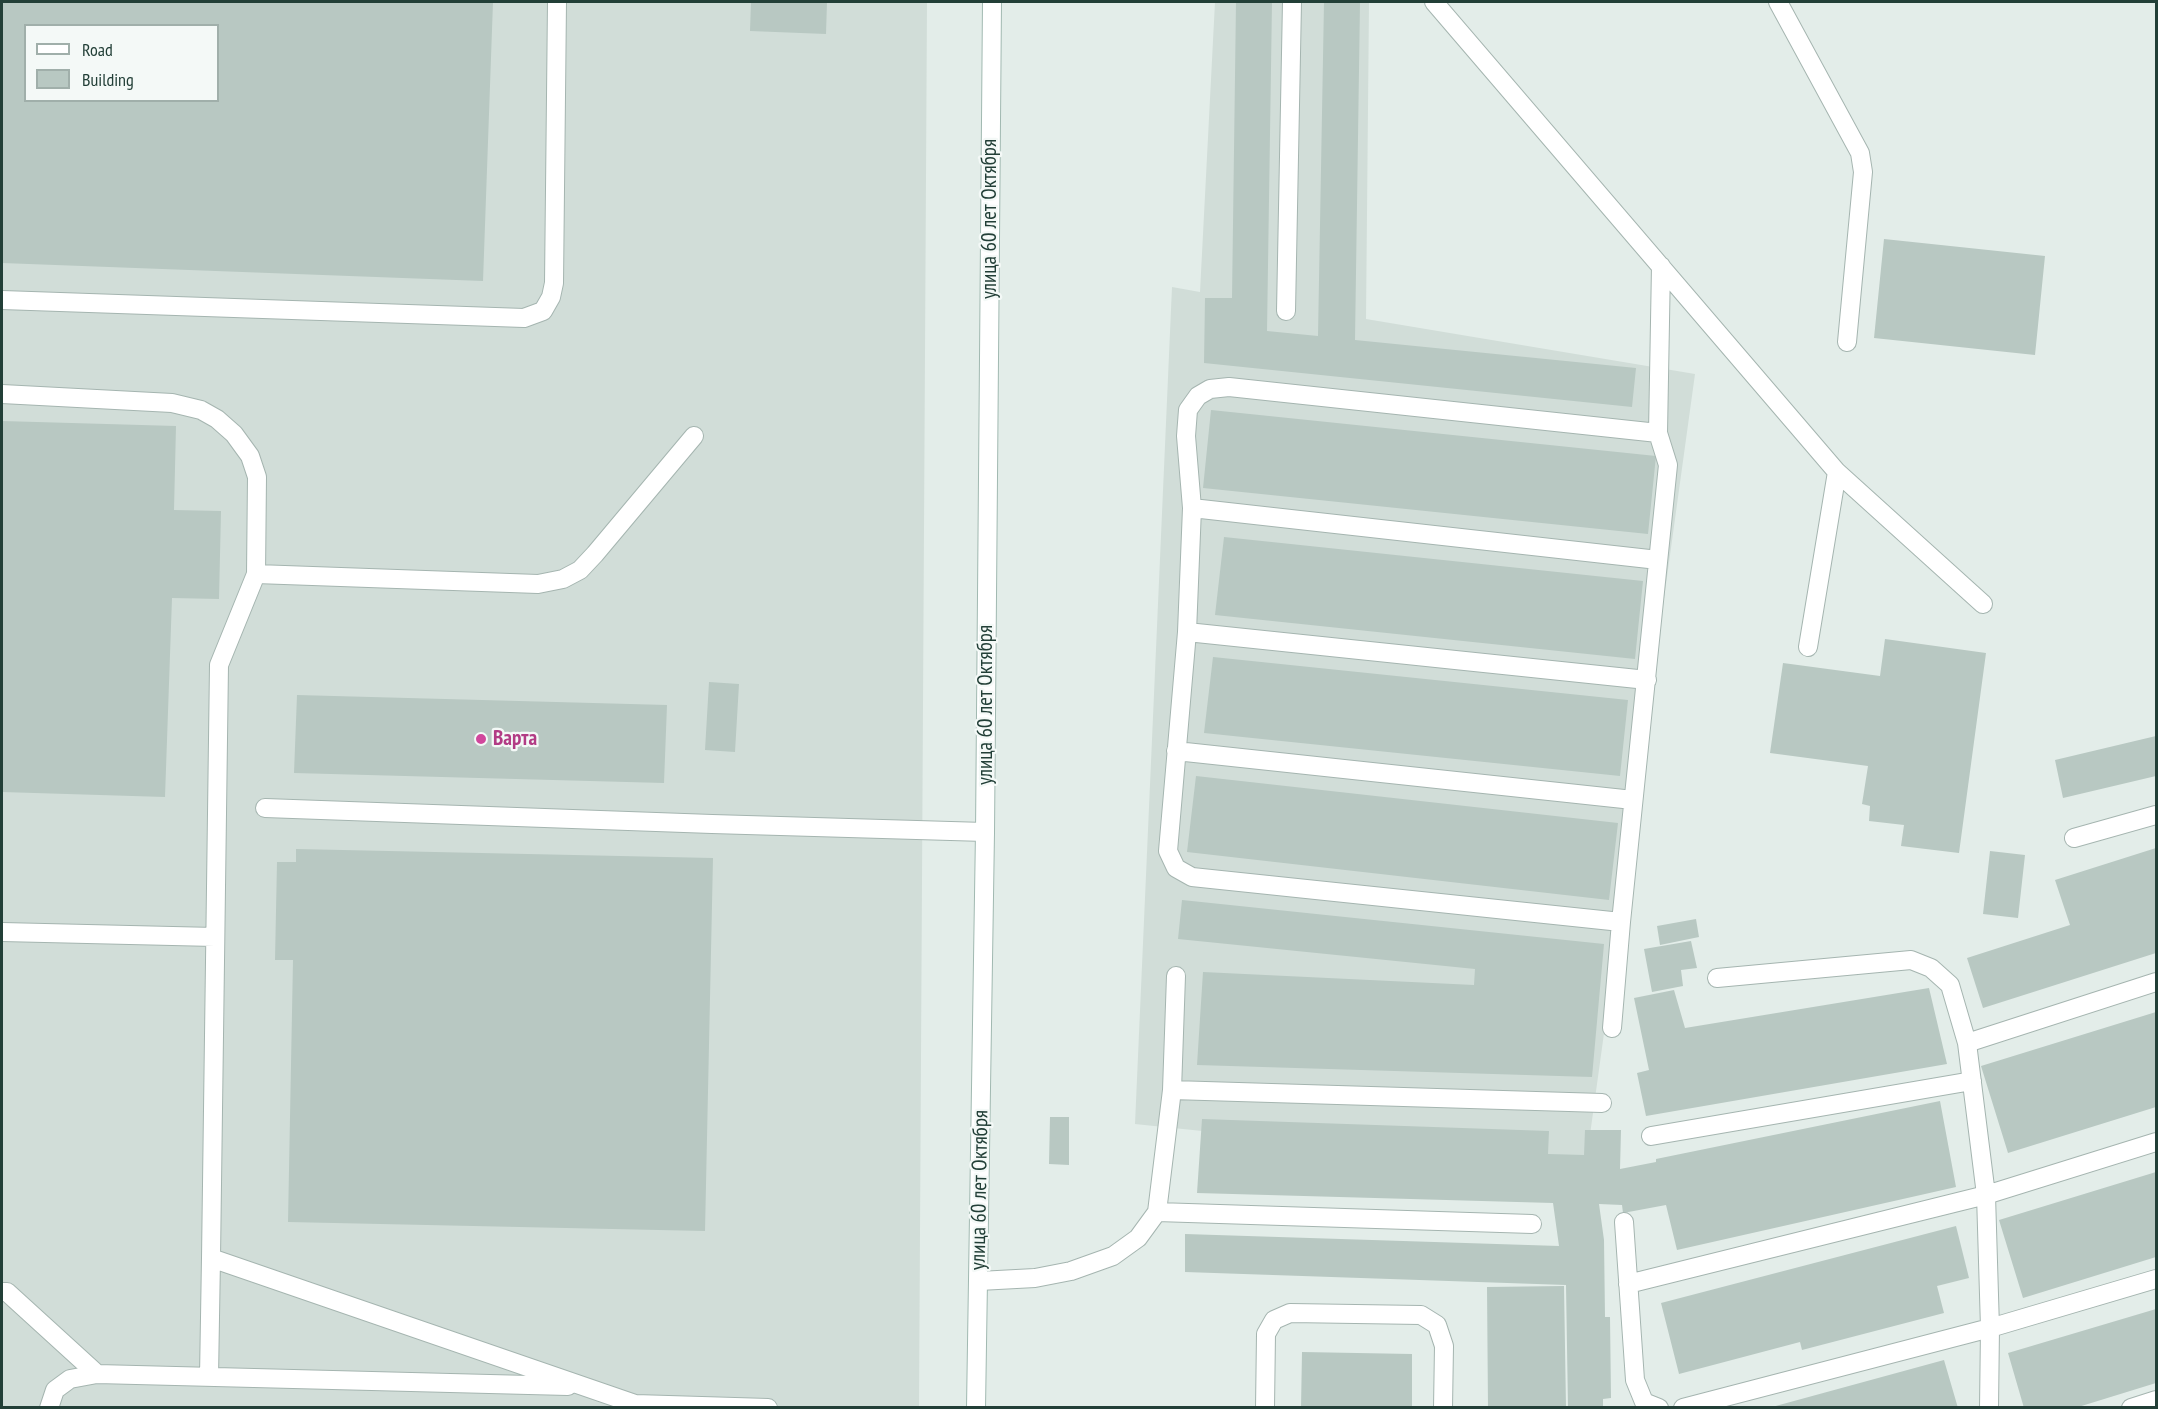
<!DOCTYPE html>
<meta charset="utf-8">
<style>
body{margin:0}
#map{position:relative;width:2158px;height:1409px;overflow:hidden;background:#e3ede9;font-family:"PT Sans Narrow",sans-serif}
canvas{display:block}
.frame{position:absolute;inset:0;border:3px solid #223f37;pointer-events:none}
.legend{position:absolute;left:24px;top:24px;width:195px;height:78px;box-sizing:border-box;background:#f4f9f7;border:2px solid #a0afaa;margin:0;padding:8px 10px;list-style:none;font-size:18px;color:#223f37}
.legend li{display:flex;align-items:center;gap:12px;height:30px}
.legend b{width:30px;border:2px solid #a0afaa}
</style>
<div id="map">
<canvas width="2158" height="1409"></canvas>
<div class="frame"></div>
<ul class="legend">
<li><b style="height:8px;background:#fff"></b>Road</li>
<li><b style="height:16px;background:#b8c8c2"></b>Building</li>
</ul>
</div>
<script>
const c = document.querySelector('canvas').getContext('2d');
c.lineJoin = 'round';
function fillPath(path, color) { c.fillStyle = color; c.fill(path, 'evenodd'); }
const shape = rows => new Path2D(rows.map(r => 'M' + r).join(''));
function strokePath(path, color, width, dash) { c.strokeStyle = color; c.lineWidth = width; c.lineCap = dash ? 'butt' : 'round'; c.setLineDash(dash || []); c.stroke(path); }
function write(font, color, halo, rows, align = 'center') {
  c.font = font + ' "PT Sans Narrow",sans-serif'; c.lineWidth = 4.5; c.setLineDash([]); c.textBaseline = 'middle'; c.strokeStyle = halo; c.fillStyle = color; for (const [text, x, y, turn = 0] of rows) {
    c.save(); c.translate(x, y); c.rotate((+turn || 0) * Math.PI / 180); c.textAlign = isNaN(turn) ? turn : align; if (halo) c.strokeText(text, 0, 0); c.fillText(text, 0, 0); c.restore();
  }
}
const built = shape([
 [2,2,927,2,919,1407,2,1408],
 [26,26,218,26,218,100,26,100],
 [1215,2,1369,2,1366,319,1695,374,1585,1171,1135,1124,1172,287,1200,292]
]);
const building = shape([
 [2,2,493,2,483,281,2,263],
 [26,26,218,26,218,100,26,100],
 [751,2,827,2,826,34,750,31],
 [1236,2,1272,2,1267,331,1318,336,1324,2,1360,2,1355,340,1636,368,1632,407,1204,363,1205,298,1232,298],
 [1884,239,2045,256,2035,355,1874,338],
 [1211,410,1656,456,1648,534,1203,488],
 [2,421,176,426,174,510,221,511,219,599,172,598,165,797,2,792],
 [1224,537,1643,581,1635,659,1215,615],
 [1885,639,1986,653,1959,853,1901,846,1904,825,1869,821,1870,806,1862,804,1868,766,1770,753,1783,663,1880,676],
 [1213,657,1628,700,1620,776,1204,733],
 [709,682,739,684,735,752,705,750],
 [297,695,667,705,664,783,294,773],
 [2156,736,2156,776,2063,798,2055,760],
 [1196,776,1618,823,1609,900,1187,852],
 [2156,848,2156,953,1983,1008,1967,958,2070,925,2055,880],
 [296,849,713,858,705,1231,288,1222,293,960,275,960,277,862,296,862],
 [1990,851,2025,855,2018,918,1983,914],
 [1182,900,1604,944,1592,1077,1197,1065,1203,972,1474,985,1475,969,1178,939],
 [1696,919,1699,937,1660,945,1657,926],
 [1691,941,1697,968,1681,970,1683,986,1652,992,1644,949],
 [1929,988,1947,1064,1646,1116,1637,1073,1649,1070,1634,998,1674,990,1685,1028],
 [2156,1012,2156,1107,2008,1153,1981,1066],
 [1940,1101,1956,1187,1677,1250,1666,1205,1623,1213,1622,1205,1599,1204,1604,1240,1605,1317,1610,1317,1611,1398,1603,1399,1603,1408,1568,1408,1566,1285,1185,1272,1185,1234,1559,1246,1553,1203,1197,1193,1202,1119,1549,1131,1548,1154,1584,1155,1585,1130,1621,1130,1620,1169,1656,1162,1656,1159],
 [1050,1117,1069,1117,1069,1165,1049,1164],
 [2156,1172,2156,1257,2023,1298,1999,1220],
 [1956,1226,1969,1278,1937,1286,1944,1313,1802,1350,1800,1342,1679,1374,1661,1303],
 [1564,1286,1566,1408,1488,1408,1487,1287],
 [2156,1309,2156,1383,2075,1408,2024,1408,2008,1353],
 [1302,1352,1412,1354,1412,1408,1301,1408],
 [1944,1360,1958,1408,1772,1408,1772,1407]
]);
const service = shape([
 [1434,2,1837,472,1983,604],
 [1778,2,1860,153,1863,172,1847,342],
 [2,300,524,318,543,311,551,297,554,283,557,2],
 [1286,311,1292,2],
 [2,394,172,403,201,410,217,419,234,434,250,456,257,477,256,574],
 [694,436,595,554,580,570,563,579,538,584,256,574,219,665,211,1258,635,1404,768,1408],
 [1192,508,1658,560],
 [1187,632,1647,680],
 [1808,647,1837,472],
 [1176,751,1633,800],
 [265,808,712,824,985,832],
 [2074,838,2156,815],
 [1621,922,1192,877,1176,868,1168,851,1187,632,1192,508,1186,436,1188,410,1198,396,1210,389,1229,387,1658,433],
 [2,932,215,937],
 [1717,978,1911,960,1931,968,1950,985,1967,1043],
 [1612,1028,1621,922,1668,465,1658,433,1661,266],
 [1172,1090,1602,1103],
 [1651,1136,1972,1081],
 [1157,1212,1532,1224],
 [1624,1222,1635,1380,1644,1402,1659,1408],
 [979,1281,1035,1278,1071,1271,1113,1256,1138,1238,1157,1212,1172,1090,1176,976],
 [1628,1284,1986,1195,2156,1142],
 [2,1292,7,1292,97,1374],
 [209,1377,211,1258],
 [49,1408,55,1390,70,1379,97,1374,568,1386],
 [1265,1408,1266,1334,1274,1320,1290,1313,1421,1315,1437,1325,1444,1346,1443,1408],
 [1683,1408,1990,1328,2156,1279],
 [1989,1408,1990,1328,1986,1195,1967,1043,2156,982],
 [2131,1408,2156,1400]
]);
const secondary = shape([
 [976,1408,985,832,992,2]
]);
const markers = [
 [481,739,6,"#d1479c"]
];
const streetNames = [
 ["улица 60 лет Октября",990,219,-90],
 ["улица 60 лет Октября",986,705,-90],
 ["улица 60 лет Октября",980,1190,-89]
];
const hotelNames = [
 ["Варта",493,739]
];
fillPath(built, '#d1ddd8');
fillPath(building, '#b8c8c2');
strokePath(service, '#a5b5b0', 20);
strokePath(secondary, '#a1b9b1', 20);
strokePath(service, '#fff', 18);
strokePath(secondary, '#fff', 18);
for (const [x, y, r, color] of markers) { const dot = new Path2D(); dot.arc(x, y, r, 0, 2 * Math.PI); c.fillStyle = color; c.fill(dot); strokePath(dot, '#f4f9f7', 2); }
write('21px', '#223f37', '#f4f9f7', streetNames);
write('bold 21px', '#b23c85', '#f4f9f7', hotelNames, 'left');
</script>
